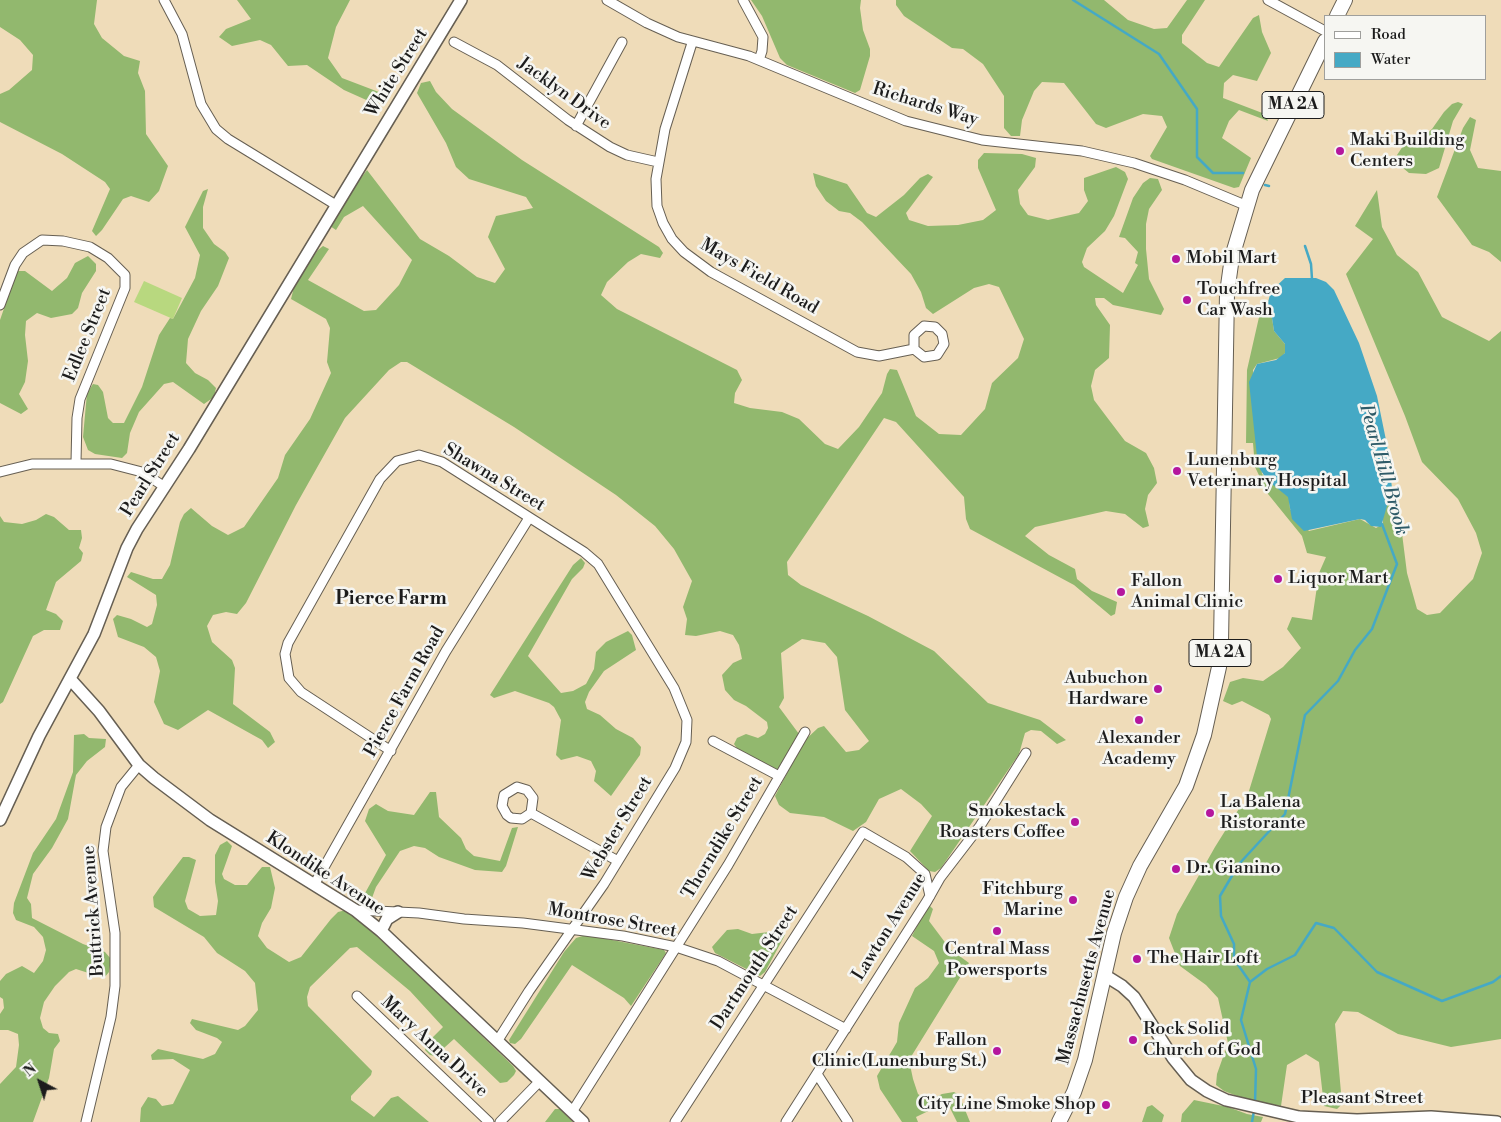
<!DOCTYPE html>
<style>
body{margin:0}
#map{position:relative;width:1501px;height:1122px;overflow:hidden;background:#efdcb9;font-family:"Libre Bodoni",serif}
canvas{display:block}
.legend{position:absolute;left:1324px;top:15px;width:162px;height:65px;box-sizing:border-box;background:#f6f6f2;border:1px solid #9f9f9c;margin:0;padding:6px 9px;list-style:none;font-size:15px;color:#1c1c1c}
.legend li{display:flex;align-items:center;gap:10px;height:25px}
.legend b{width:25px;border:1px solid #9f9f9c}
.north{position:absolute;left:15px;top:1057px;width:50px;height:50px;-webkit-text-stroke:4px #f6f6f2;paint-order:stroke;rotate:320deg;font-size:14px;font-weight:700;line-height:20px;text-align:center;color:#1c1c1c}
.north::after{content:'';display:block;margin:auto;width:18px;height:22px;background:#1c1c1c;clip-path:polygon(50% 0,100% 100%,50% 72%,0 100%)}
</style>
<div id="map">
<canvas width="1501" height="1122"></canvas>
<ul class="legend">
<li><b style="height:6px;background:#fff"></b>Road</li>
<li><b style="height:14px;background:#45a9c5"></b>Water</li>
</ul>
<div class="north">N</div>
</div>
<script>
const c = document.querySelector('canvas').getContext('2d');
c.lineJoin = 'round';
function fillPath(path, color) { c.fillStyle = color; c.fill(path, 'evenodd'); }
const shape = rows => new Path2D(rows.map(r => 'M' + r).join(''));
function strokePath(path, color, width, dash) { c.strokeStyle = color; c.lineWidth = width; c.lineCap = dash ? 'butt' : 'round'; c.setLineDash(dash || []); c.stroke(path); }
function write(font, color, halo, rows, align = 'center') {
  c.font = font + ' "Libre Bodoni",serif'; c.lineWidth = 5; c.setLineDash([]); c.textBaseline = 'middle'; c.strokeStyle = halo; c.fillStyle = color; for (const [text, x, y, turn = 0] of rows) {
    c.save(); c.translate(x, y); c.rotate((+turn || 0) * Math.PI / 180); c.textAlign = isNaN(turn) ? turn : align; if (halo) c.strokeText(text, 0, 0); c.fillText(text, 0, 0); c.restore();
  }
}
const green = shape([
 [144,281,182,298,173,319,134,302]
]);
const forest = shape([
 [0,0,97,0,94,24,102,38,124,56,140,61,138,73,145,91,146,134,168,166,159,191,149,202,131,196,123,199,102,230,96,236,92,231,110,189,105,182,62,154,0,122,0,94,9,90,32,70,33,55,20,40,0,27],
 [237,0,350,0,336,27,328,58,342,78,384,94,383,102,373,103,344,90,307,65,288,66,271,45,260,40,232,46,219,37,226,29,251,19],
 [751,0,861,0,860,8,863,30,870,49,870,56,860,90,855,93,787,65,780,58,762,16],
 [896,0,1104,0,1128,20,1154,29,1167,28,1187,0,1205,0,1182,35,1182,43,1207,63,1219,67,1253,18,1259,15,1262,32,1271,53,1257,81,1233,75,1224,83,1223,98,1265,114,1268,121,1239,110,1229,121,1222,138,1251,158,1239,187,1234,188,1152,159,1150,156,1167,127,1162,116,1143,114,1106,128,1096,124,1064,83,1042,82,1034,91,1022,120,1020,136,1011,136,1004,128,1004,96,983,64,963,49,952,48,904,16,896,5],
 [430,81,436,92,452,109,522,160,659,247,663,253,660,258,641,254,628,262,607,282,601,295,617,309,737,370,742,380,735,393,734,403,750,408,782,412,799,419,825,444,838,449,859,427,882,393,887,374,890,369,897,370,916,416,939,434,961,435,985,409,992,383,1018,358,1024,339,999,287,989,284,974,288,933,314,926,308,921,292,911,274,862,222,850,213,839,211,826,201,816,186,813,173,847,184,867,213,876,217,904,195,920,178,928,174,933,177,906,213,909,220,928,226,958,225,983,220,996,210,978,168,978,160,984,153,1022,154,1036,158,1035,167,1018,190,1020,204,1028,215,1048,220,1079,213,1088,201,1084,190,1084,178,1116,167,1125,172,1128,179,1114,216,1105,231,1087,248,1082,262,1084,267,1123,293,1138,265,1135,263,1138,252,1125,238,1119,237,1133,198,1143,183,1150,178,1158,179,1162,190,1149,209,1146,224,1146,249,1149,279,1164,309,1161,315,1113,305,1104,298,1095,298,1096,305,1110,325,1109,358,1095,370,1091,386,1094,400,1106,416,1125,441,1146,453,1154,468,1157,483,1148,495,1145,509,1149,526,1143,528,1125,514,1106,511,1035,527,1025,536,1049,555,1075,569,1077,579,1092,591,1117,602,1115,614,1111,616,1074,585,970,529,966,519,964,497,896,422,884,418,787,562,788,575,801,585,868,616,934,651,988,703,1040,720,1066,740,1057,744,1041,731,1031,730,1025,733,1019,754,941,868,935,872,929,871,910,851,932,816,921,804,901,789,879,799,866,822,853,831,824,817,790,813,779,805,775,796,804,741,818,728,824,726,846,752,859,750,869,741,845,710,837,657,825,643,802,639,781,653,784,698,779,707,799,734,780,768,776,771,738,750,734,744,737,738,746,734,758,738,765,734,768,728,767,722,746,706,734,700,725,690,722,675,733,663,742,659,739,645,733,635,720,631,696,636,685,635,687,619,683,607,692,581,674,549,655,526,616,495,514,427,407,362,401,362,389,370,345,418,296,505,246,603,237,614,226,612,213,615,207,626,212,642,232,660,235,668,233,704,270,732,275,742,268,748,262,740,208,710,178,730,164,724,154,702,160,671,156,657,144,647,118,637,113,619,117,615,131,619,147,627,152,624,157,605,156,595,127,577,131,572,153,579,162,579,170,565,180,522,184,514,191,508,212,526,228,535,244,527,278,478,285,455,310,419,331,373,327,362,330,328,326,319,291,299,295,283,318,250,323,246,329,249,308,280,364,311,376,310,399,285,412,260,363,206,344,217,336,230,327,224,337,210,367,170,420,239,449,256,477,277,495,283,505,269,488,237,496,216,533,208,526,197,469,179,456,167,446,143,417,93,421,83],
 [1458,102,1463,104,1453,121,1439,168,1426,174,1409,173,1403,168,1397,155,1403,146,1419,141,1432,129,1444,112,1452,104],
 [1470,117,1476,120,1470,150,1478,168,1501,171,1501,262,1489,252,1472,245,1437,197,1463,128],
 [208,189,203,207,203,228,214,244,225,252,229,258,218,286,201,311,188,339,186,363,195,373,208,380,216,388,214,397,204,404,173,382,164,384,139,412,130,433,127,453,122,458,95,454,88,450,83,437,87,393,93,384,98,385,103,392,108,418,113,423,124,423,142,387,159,335,170,318,173,319,195,278,200,255,185,227,203,191],
 [1377,190,1382,227,1397,255,1418,272,1442,317,1489,341,1501,331,1501,1039,1451,1047,1398,1034,1358,1012,1343,1011,1335,1024,1342,1104,1337,1109,1324,1106,1319,1062,1306,1054,1287,1065,1281,1106,1245,1099,1224,1091,1216,1085,1217,1074,1228,1043,1218,998,1206,985,1180,966,1169,938,1177,914,1215,847,1240,807,1245,804,1271,719,1269,715,1242,701,1232,705,1223,701,1230,682,1243,678,1263,681,1283,667,1301,648,1287,629,1292,617,1312,620,1319,573,1326,557,1307,553,1302,536,1268,494,1255,467,1253,443,1246,443,1247,370,1262,304,1267,306,1272,318,1274,331,1285,344,1286,349,1285,353,1280,358,1257,364,1253,370,1262,474,1289,497,1290,509,1309,531,1360,519,1376,528,1383,524,1383,516,1392,488,1397,494,1407,573,1417,609,1427,615,1440,613,1473,579,1482,553,1476,533,1458,499,1422,462,1405,416,1346,274,1373,239,1355,226],
 [88,256,96,264,96,271,82,293,78,308,72,314,51,318,37,313,26,321,25,335,28,361,25,382,19,394,28,409,21,414,0,403,0,320,17,271,25,271,52,291,67,278,75,263],
 [46,514,54,517,69,530,81,530,82,538,79,548,83,553,81,561,56,582,46,610,56,614,63,621,60,630,44,630,33,636,3,702,0,704,0,516,4,522,22,524,36,520],
 [581,558,585,563,583,568,572,579,528,656,561,693,573,691,586,684,594,669,596,652,606,642,628,631,632,635,636,650,604,671,589,692,585,702,587,709,600,715,616,729,633,738,641,747,640,755,611,796,594,781,596,771,591,761,577,756,561,760,556,755,561,720,554,707,549,703,515,691,494,698,490,695,573,565],
 [84,734,89,738,106,739,105,747,87,761,76,775,68,819,52,848,33,874,27,898,31,904,32,918,83,944,105,952,111,959,109,972,104,978,76,969,69,972,55,986,44,1002,40,1018,43,1028,49,1033,58,1034,60,1041,54,1049,49,1078,33,1122,0,1122,0,1084,16,1067,19,1045,18,1034,8,1030,0,1030,0,1014,4,1008,3,999,0,997,0,981,6,974,22,966,34,973,43,961,46,950,43,937,34,927,16,920,13,913,14,903,33,853,56,819,73,772,74,735],
 [430,792,436,792,439,817,461,838,466,849,474,856,500,861,512,828,518,827,506,866,502,872,475,870,439,857,425,848,414,846,400,851,376,887,372,898,368,899,364,895,386,855,365,821,369,809,376,804,388,811,414,815],
 [227,841,232,846,222,874,224,879,235,885,247,885,262,867,270,867,275,888,271,908,262,923,258,936,267,948,289,962,301,957,331,919,338,912,346,910,374,932,513,1066,516,1071,514,1075,507,1082,500,1083,454,1039,435,1056,430,1055,425,1050,428,1042,443,1027,410,991,357,947,350,948,310,987,307,997,308,1006,372,1071,371,1075,351,1096,351,1100,374,1117,391,1098,398,1096,429,1122,140,1122,141,1108,148,1097,156,1099,162,1106,173,1104,190,1070,173,1059,152,1060,151,1055,158,1049,203,1059,215,1054,222,1042,217,1038,196,1030,190,1023,192,1019,238,1030,245,1026,258,1010,255,983,245,971,217,953,204,937,154,907,153,897,160,887,183,857,189,857,196,860,185,901,188,909,200,916,216,915,218,901,215,882,215,855,220,845],
 [928,904,933,909,929,921,950,949,969,963,909,1060,913,1079,918,1094,928,1101,942,1094,954,1092,959,1095,970,1122,957,1122,947,1102,916,1117,918,1122,902,1122,880,1089,877,1076,897,1042,899,1023,915,988,928,978,939,963,934,951,912,936],
 [738,929,752,934,778,931,785,935,765,972,760,976,715,953,712,947,727,930],
 [586,935,664,950,666,953,631,1006,624,998,572,965,521,1039,515,1044,510,1043,509,1040,564,952,576,938],
 [1194,1100,1228,1107,1247,1114,1263,1117,1261,1122,1181,1122,1182,1114],
 [1152,1105,1164,1115,1162,1122,1142,1122,1147,1107],
 [555,1109,560,1109,573,1122,545,1122]
]);
const water = shape([
 [1285,278,1316,278,1326,282,1334,290,1359,343,1377,396,1387,445,1392,488,1381,527,1371,526,1365,520,1360,519,1304,531,1292,519,1288,497,1267,480,1258,466,1249,382,1257,364,1276,360,1285,353,1285,344,1274,331,1272,318,1267,306,1271,291]
]);
const stream = shape([
 [1073,0,1159,54,1197,109,1197,157,1213,173,1243,173],
 [1265,185,1269,186],
 [1305,246,1311,264,1312,279],
 [1250,982,1267,969,1295,955,1316,923,1334,928,1377,972,1442,1001,1493,982,1501,976],
 [1255,1103,1256,1069,1241,1020,1250,982,1234,959,1234,944,1221,916,1220,896,1239,864,1285,814,1305,715,1338,681,1355,650,1372,629,1397,564,1382,524],
 [1252,1122,1254,1111]
]);
const minor = shape([
 [164,0,182,34,201,104,216,129,228,139,336,205],
 [607,0,647,23,678,37,749,56,906,121,982,140,1082,151,1134,163,1185,180,1245,205],
 [743,0,763,37,762,51,759,60],
 [1268,0,1325,31],
 [454,42,497,65,568,120,610,147,627,155,658,162],
 [692,43,665,129,656,179,657,206,663,223,672,239,684,252,711,272,857,352,879,356,914,349,914,335,924,326,935,327,942,334,944,344,937,355,924,357,914,349],
 [576,126,622,42],
 [0,305,15,265,23,253,42,240,63,241,90,247,108,258,125,275,125,288,80,399,77,418,76,462],
 [0,472,32,464,111,464,142,472,165,487],
 [713,741,779,776],
 [391,751,301,692,289,678,285,654,288,643,380,479,397,461,419,455,442,462,584,552,598,564,674,688,687,720,686,742,675,768,604,884,529,991,498,1040],
 [531,813,522,819,511,818,507,815,502,806,504,795,517,787,527,790,533,798,531,813,618,861],
 [314,885,446,651,529,518],
 [355,910,419,913,464,919,523,923,623,936,676,947,718,961,846,1029],
 [357,996,489,1122],
 [817,1074,848,1122],
 [572,1112,728,865,805,732],
 [86,1122,111,1017,115,986,115,933,103,851,106,827,121,787,139,765],
 [500,1122,540,1081],
 [675,1122,863,832,906,857,925,874,930,896],
 [786,1122,927,901,940,878,980,826,1026,753]
]);
const tertiary = shape([
 [71,680,99,711,139,765,154,778,210,820,355,910,381,931,583,1122],
 [0,820,39,736,94,634,127,548,137,529,189,449,461,0],
 [381,931,387,919,398,912],
 [1106,976,1122,986,1134,997,1173,1058,1191,1080,1207,1091,1226,1100,1299,1117,1357,1120,1431,1117,1497,1122]
]);
const primary = shape([
 [1337,16,1345,0],
 [1059,1122,1074,1092,1085,1060,1114,933,1126,897,1140,866,1186,786,1204,735,1219,667,1221,642,1227,293,1232,257,1252,190,1325,41]
]);
const markers = [
 [1340,151,5,"#b5179e"],
 [1176,259,5,"#b5179e"],
 [1187,300,5,"#b5179e"],
 [1177,471,5,"#b5179e"],
 [1278,579,5,"#b5179e"],
 [1121,592,5,"#b5179e"],
 [1158,689,5,"#b5179e"],
 [1139,720,5,"#b5179e"],
 [1210,813,5,"#b5179e"],
 [1075,822,5,"#b5179e"],
 [1176,869,5,"#b5179e"],
 [1073,900,5,"#b5179e"],
 [997,931,5,"#b5179e"],
 [1137,959,5,"#b5179e"],
 [1133,1040,5,"#b5179e"],
 [997,1051,5,"#b5179e"],
 [1106,1105,5,"#b5179e"]
];
const shields = [
 [1293,105,62],
 [1220,653,62]
];
const shieldNames = [
 ["MA 2A",1293,105],
 ["MA 2A",1220,653]
];
const streetNames = [
 ["White Street",397,73,-58],
 ["Jacklyn Drive",564,94,36],
 ["Richards Way",925,105,17],
 ["Mays Field Road",759,277,30],
 ["Edlee Street",88,335,-68],
 ["Pearl Street",151,475,-58],
 ["Shawna Street",494,478,31],
 ["Pierce Farm Road",405,692,-61],
 ["Webster Street",618,829,-59],
 ["Thorndike Street",723,838,-59],
 ["Klondike Avenue",325,874,33],
 ["Buttrick Avenue",94,911,-94],
 ["Montrose Street",612,921,10],
 ["Lawton Avenue",890,927,-58],
 ["Dartmouth Street",755,968,-57],
 ["Massachusetts Avenue",1087,977,-75],
 ["Mary Anna Drive",434,1047,43],
 ["Pleasant Street",1362,1099]
];
const poiNames = [
 ["Maki Building",1350,141],
 ["Centers",1350,162],
 ["Mobil Mart",1186,259],
 ["Touchfree",1197,290],
 ["Car Wash",1197,311],
 ["Lunenburg",1187,461],
 ["Veterinary Hospital",1187,482],
 ["Liquor Mart",1288,579],
 ["Fallon",1131,582],
 ["Animal Clinic",1131,603],
 ["Aubuchon",1148,679,"right"],
 ["Hardware",1148,700,"right"],
 ["Alexander",1139,739,"center"],
 ["Academy",1139,760,"center"],
 ["La Balena",1220,803],
 ["Ristorante",1220,824],
 ["Smokestack",1065,812,"right"],
 ["Roasters Coffee",1065,833,"right"],
 ["Dr. Gianino",1186,869],
 ["Fitchburg",1063,890,"right"],
 ["Marine",1063,911,"right"],
 ["Central Mass",997,950,"center"],
 ["Powersports",997,971,"center"],
 ["The Hair Loft",1147,959],
 ["Rock Solid",1143,1030],
 ["Church of God",1143,1051],
 ["Fallon",987,1041,"right"],
 ["Clinic(Lunenburg St.)",987,1062,"right"],
 ["City Line Smoke Shop",1096,1105,"right"]
];
const waterNames = [
 ["Pearl Hill Brook",1383,470,74]
];
const neighbourhoodNames = [
 ["Pierce Farm",391,599]
];
fillPath(green, '#b8d87f');
fillPath(forest, '#92b86e');
fillPath(water, '#45a9c5');
strokePath(stream, '#45a9c5', 2.5);
strokePath(minor, '#665f53', 11);
strokePath(tertiary, '#665f53', 14);
strokePath(primary, '#665f53', 16);
strokePath(minor, '#fff', 9);
strokePath(tertiary, '#fff', 11);
strokePath(primary, '#fff', 14);
for (const [x, y, r, color] of markers) { const dot = new Path2D(); dot.arc(x, y, r, 0, 2 * Math.PI); c.fillStyle = color; c.fill(dot); strokePath(dot, '#f6f6f2', 2); }
for (const [x, y, w] of shields) { const box = new Path2D(); box.roundRect(x - w / 2, y - 13.5, w, 27, 4); c.fillStyle = '#f6f6f2'; c.fill(box); strokePath(box, '#1c1c1c', 1); }
write('bold 16px', '#1c1c1c', null, shieldNames);
write('18px', '#1c1c1c', '#f6f6f2', streetNames);
write('18px', '#1c1c1c', '#f6f6f2', poiNames, 'left');
write('italic 19px', '#2e5b68', '#f6f6f2', waterNames);
write('bold 19px', '#1c1c1c', '#f6f6f2', neighbourhoodNames);
</script>
